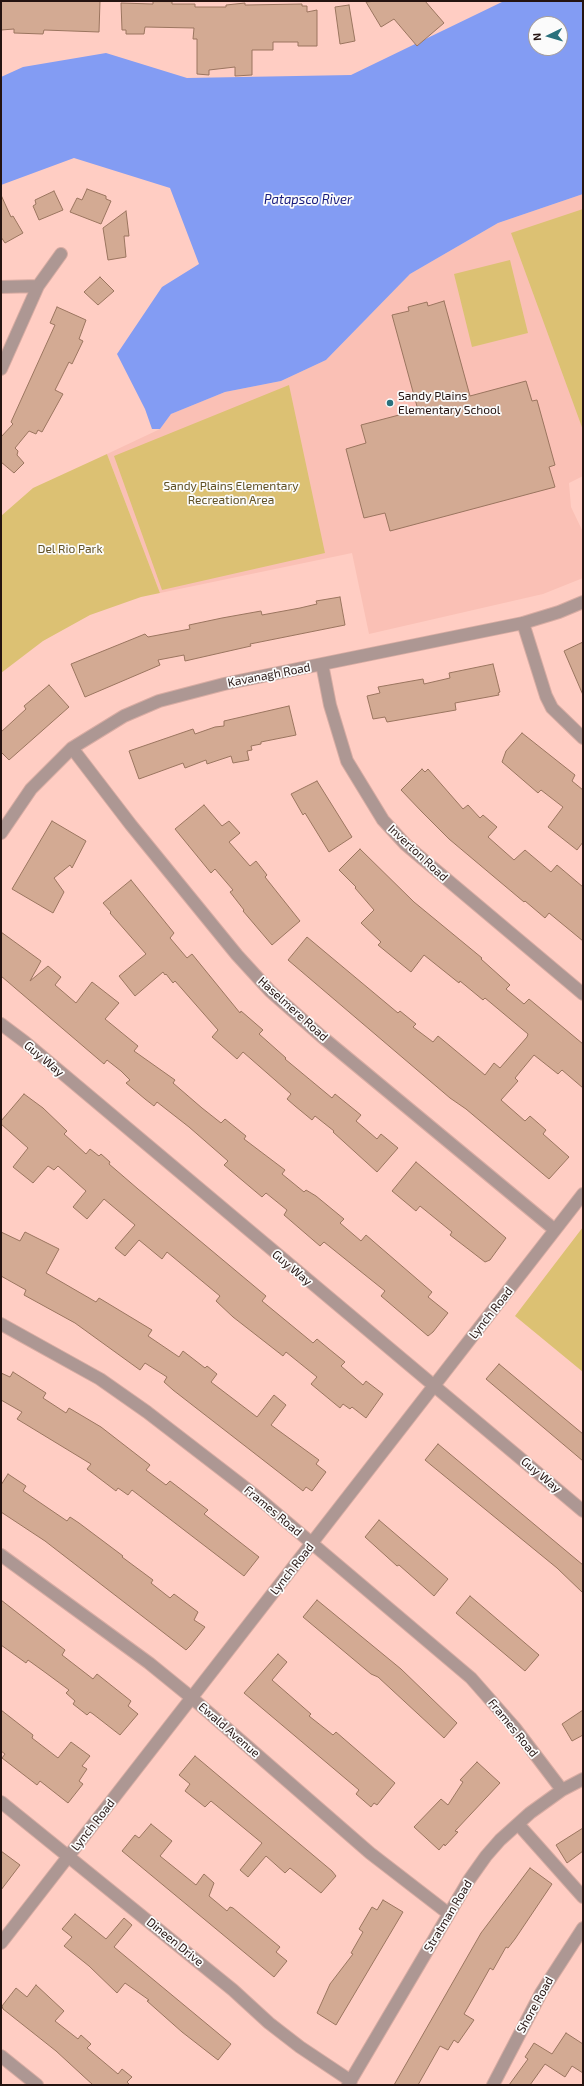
<!DOCTYPE html>
<style>
body{margin:0}
#map{position:relative;width:584px;height:2086px;overflow:hidden;background:#ffcdc3;font-family:"Exo 2",sans-serif}
canvas{display:block}
.frame{position:absolute;inset:0;border:2px solid #241310;pointer-events:none}
.north{position:absolute;left:528px;top:16px;width:40px;height:40px;box-sizing:border-box;background:#fbfbfb;border:1px solid #a59e9d;border-radius:50%;rotate:265deg;font-size:11px;font-weight:700;line-height:16px;text-align:center;color:#241310}
.north::after{content:'';display:block;margin:auto;width:14px;height:18px;background:#2a717d;clip-path:polygon(50% 0,100% 100%,50% 72%,0 100%)}
</style>
<div id="map">
<canvas width="584" height="2086"></canvas>
<div class="frame"></div>
<div class="north">N</div>
</div>
<script>
const c = document.querySelector('canvas').getContext('2d');
c.lineJoin = 'round';
function fillPath(path, color) { c.fillStyle = color; c.fill(path, 'evenodd'); }
const shape = rows => new Path2D(rows.map(r => 'M' + r).join(''));
function strokePath(path, color, width, dash) { c.strokeStyle = color; c.lineWidth = width; c.lineCap = dash ? 'butt' : 'round'; c.setLineDash(dash || []); c.stroke(path); }
function write(font, color, halo, rows, align = 'center') {
  c.font = font + ' "Exo 2",sans-serif'; c.lineWidth = 3.5; c.setLineDash([]); c.textBaseline = 'middle'; c.strokeStyle = halo; c.fillStyle = color; for (const [text, x, y, turn = 0] of rows) {
    c.save(); c.translate(x, y); c.rotate((+turn || 0) * Math.PI / 180); c.textAlign = isNaN(turn) ? turn : align; if (halo) c.strokeText(text, 0, 0); c.fillText(text, 0, 0); c.restore();
  }
}
const built = shape([
 [583,194,583,476,569,483,571,507,583,532,583,578,543,594,369,634,352,553,160,593,107,454,160,429,171,414,225,392,281,381,326,360,410,274,498,223]
]);
const green = shape([
 [583,209,583,430,511,233],
 [510,260,528,333,472,347,454,274],
 [289,385,325,553,162,590,114,456],
 [107,454,160,593,141,597,90,615,43,641,1,673,1,516,33,488],
 [583,1227,583,1372,515,1316]
]);
const water = shape([
 [504,1,583,1,583,194,498,223,410,274,326,360,281,381,225,392,171,414,160,429,152,429,145,409,117,354,162,287,199,264,170,188,74,158,1,185,1,77,23,67,106,53,187,78,351,75],
 [536,24,560,24,560,48,536,48]
]);
const building = shape([
 [1,1,100,1,99,32,44,30,43,34,14,33,14,29,1,30,1,1],
 [153,1,172,1,172,4,195,4,195,7,226,7,226,5,245,3,245,5,302,4,302,6,307,6,307,12,317,10,317,46,298,46,298,42,273,42,273,50,252,50,252,75,235,76,235,67,209,70,209,75,197,74,197,39,193,39,194,28,145,27,144,34,126,34,126,30,122,30,121,3,153,4,153,1],
 [376,1,425,1,444,23,417,46,394,19,381,27,366,2,376,1],
 [349,5,355,41,340,44,335,7,349,5],
 [87,189,106,196,106,199,111,201,101,224,70,212,77,198,82,200,87,189],
 [54,191,63,210,39,220,33,206,36,204,35,200,54,191],
 [1,195,11,217,13,216,23,233,5,243,1,237,1,195],
 [126,211,129,236,124,236,126,257,108,260,103,228,126,211],
 [100,277,114,291,98,305,84,292,100,277],
 [444,301,470,396,526,381,532,401,537,400,555,465,549,467,555,487,390,531,385,513,364,518,346,449,366,443,361,425,418,410,392,315,409,311,408,307,427,302,428,306,444,301],
 [57,307,86,320,79,339,83,341,72,364,69,362,55,390,63,394,42,432,38,430,36,434,29,431,15,448,18,451,17,455,24,463,14,473,1,462,1,437,13,424,11,422,55,325,50,323,57,307],
 [340,597,345,625,250,644,251,646,185,661,184,655,158,660,160,665,85,697,71,664,145,634,148,637,190,629,189,625,222,618,261,611,262,615,300,608,317,604,316,601,340,597],
 [583,642,583,695,564,651,583,642],
 [493,664,500,692,498,693,499,695,455,703,456,710,387,722,385,717,373,719,367,696,380,693,378,687,423,679,424,684,450,678,449,673,493,664],
 [49,685,69,707,9,760,1,752,1,732,26,709,24,706,49,685],
 [289,706,296,735,261,742,261,744,251,746,252,750,247,751,249,760,233,763,231,756,207,764,206,760,185,768,183,763,139,779,129,751,193,729,195,734,215,727,224,726,224,721,289,706],
 [522,733,575,775,572,781,583,790,583,842,577,850,548,827,563,807,541,790,538,793,502,762,506,751,522,733],
 [422,769,425,772,428,769,463,809,468,805,480,818,483,815,497,827,488,837,514,860,525,850,551,872,557,865,583,887,583,941,549,913,545,918,525,901,524,902,449,839,422,812,401,790,422,769],
 [317,781,352,837,329,852,305,813,303,815,291,794,317,781],
 [204,805,222,826,229,821,240,833,229,842,250,866,256,861,267,875,265,877,300,921,272,945,243,911,244,910,230,892,233,890,215,869,211,873,175,829,204,805],
 [52,821,86,841,72,868,70,865,54,878,64,892,53,913,12,889,52,821],
 [360,849,414,902,482,958,481,959,510,985,506,989,524,1004,529,999,583,1044,583,1088,562,1070,558,1074,534,1055,515,1078,518,1081,501,1100,525,1121,530,1116,546,1130,543,1134,569,1157,549,1179,466,1109,450,1098,288,960,307,937,398,1013,400,1011,416,1024,413,1027,433,1042,438,1036,485,1075,494,1063,500,1068,527,1037,528,1034,485,998,483,1000,460,981,459,983,424,955,411,972,378,945,381,942,361,923,374,910,355,888,356,887,339,870,360,849],
 [131,880,174,933,170,938,187,958,192,954,240,1013,241,1011,263,1030,259,1034,286,1058,285,1059,332,1098,335,1094,361,1115,356,1121,377,1139,381,1134,398,1148,377,1172,333,1132,334,1131,315,1116,312,1120,295,1106,287,1099,291,1094,243,1052,237,1059,212,1037,218,1030,175,981,173,983,166,974,165,975,163,972,135,996,119,976,146,954,110,913,111,912,103,903,131,880],
 [1,932,41,961,30,981,48,966,61,977,55,985,76,1003,92,982,119,1003,105,1019,138,1046,134,1051,175,1080,173,1083,202,1108,221,1123,225,1119,246,1136,244,1139,285,1170,282,1174,304,1192,306,1190,316,1196,344,1219,340,1223,361,1241,366,1235,432,1292,428,1297,448,1313,433,1332,428,1336,381,1296,385,1291,324,1242,320,1246,284,1215,287,1210,266,1193,262,1197,224,1165,228,1161,189,1127,157,1102,154,1106,145,1099,126,1083,130,1080,121,1071,107,1060,104,1064,1,976,1,932],
 [24,1094,43,1108,67,1131,64,1134,86,1154,90,1149,99,1156,101,1154,110,1162,109,1164,138,1189,266,1296,262,1301,313,1343,317,1339,329,1349,345,1362,341,1366,363,1385,366,1381,383,1394,366,1418,352,1407,350,1409,343,1404,340,1408,311,1384,317,1377,286,1352,283,1356,233,1317,216,1301,220,1296,167,1252,162,1259,139,1240,125,1256,115,1248,135,1225,104,1199,87,1219,73,1207,86,1191,58,1166,54,1170,48,1166,33,1183,13,1167,28,1148,1,1124,1,1121,24,1094],
 [416,1162,506,1238,490,1260,485,1262,450,1235,452,1232,420,1206,416,1211,392,1191,416,1162],
 [1,1232,20,1241,25,1232,59,1249,46,1273,96,1302,99,1298,152,1330,148,1336,179,1357,183,1351,205,1368,207,1366,217,1374,211,1382,257,1417,274,1395,286,1405,271,1425,319,1460,316,1464,326,1472,312,1491,306,1487,303,1491,173,1390,164,1382,167,1377,145,1363,140,1370,75,1323,24,1295,26,1290,1,1276,1,1232],
 [499,1364,583,1434,583,1461,486,1379,499,1364],
 [13,1372,46,1393,43,1398,66,1413,69,1408,101,1427,150,1465,146,1470,166,1485,170,1481,208,1510,204,1514,259,1557,244,1576,132,1490,128,1495,118,1488,116,1491,87,1469,91,1464,17,1419,22,1412,1,1400,1,1373,10,1377,13,1372],
 [438,1444,583,1565,583,1593,557,1568,431,1465,425,1460,438,1444],
 [8,1474,26,1486,23,1491,67,1521,70,1517,79,1523,123,1556,122,1557,153,1580,151,1583,170,1598,174,1594,198,1612,194,1620,205,1627,190,1646,186,1650,45,1541,1,1512,1,1485,8,1474],
 [379,1520,448,1579,434,1596,399,1565,397,1566,365,1537,379,1520],
 [470,1596,539,1655,525,1671,456,1613,470,1596],
 [1,1600,65,1650,62,1655,93,1679,97,1674,131,1701,128,1706,138,1714,120,1735,93,1714,90,1712,87,1715,73,1704,75,1701,66,1693,69,1690,46,1673,28,1660,26,1663,1,1645,1,1600],
 [317,1600,401,1669,457,1723,444,1738,378,1677,371,1674,303,1617,317,1600],
 [278,1654,287,1662,272,1680,311,1714,309,1716,333,1735,336,1732,395,1783,377,1805,374,1803,371,1807,356,1794,359,1790,244,1693,278,1654],
 [1,1710,33,1735,32,1738,58,1758,71,1742,90,1756,82,1766,87,1769,79,1781,83,1784,68,1803,40,1781,37,1785,2,1758,5,1754,1,1751,1,1710],
 [583,1710,583,1735,572,1741,562,1724,583,1710],
 [195,1756,332,1871,336,1876,321,1893,290,1868,285,1873,266,1856,248,1877,240,1870,262,1843,211,1801,205,1807,185,1791,190,1784,179,1775,195,1756],
 [477,1762,500,1783,455,1831,458,1832,445,1846,444,1844,439,1850,414,1827,441,1799,448,1805,463,1782,460,1780,477,1762],
 [151,1824,172,1841,160,1856,196,1885,204,1874,214,1883,209,1896,227,1911,230,1907,233,1908,280,1947,276,1952,287,1961,274,1977,122,1851,135,1835,139,1838,151,1824],
 [583,1828,583,1851,567,1863,556,1845,583,1828],
 [1,1851,20,1865,1,1890,1,1851],
 [530,1868,552,1884,515,1939,508,1948,506,1947,493,1970,490,1968,476,1993,464,2014,474,2020,458,2043,454,2040,448,2050,440,2046,418,2085,394,2085,481,1933,530,1868],
 [383,1900,403,1912,336,2025,317,2013,330,1984,353,1954,351,1953,363,1932,359,1929,372,1907,377,1910,383,1900],
 [75,1914,106,1939,124,1918,132,1925,114,1947,231,2044,218,2060,182,2032,147,2001,149,2000,125,1983,117,1993,89,1966,64,1946,72,1937,62,1929,75,1914],
 [36,1985,64,2011,55,2021,78,2039,81,2035,91,2044,87,2048,118,2074,122,2069,132,2077,127,2082,130,2085,93,2085,56,2051,3,2009,2,2006,16,1988,27,1997,36,1985],
 [566,2033,583,2044,583,2073,572,2066,565,2077,545,2064,530,2085,509,2085,528,2059,525,2057,534,2043,552,2054,566,2033]
]);
const street = shape([
 [1,287,38,286],
 [1,369,38,286,61,254],
 [523,623,546,696,552,708,583,738],
 [322,664,330,705,347,761,383,820,406,845,583,994],
 [72,748,131,825,237,955,270,991,321,1036,555,1230],
 [1,833,31,789,72,748,124,716,159,701,224,684,523,623,559,612,583,602],
 [1,1024,25,1042,583,1511],
 [1,1324,100,1379,147,1412,256,1496,471,1678,515,1728,562,1790],
 [1,1555,149,1663,192,1698,370,1853,449,1914],
 [1,1802,233,1990,269,2023,300,2047,351,2081],
 [518,1824,583,1897],
 [1,1943,583,1194],
 [1,2056,37,2085],
 [348,2085,469,1880,486,1856,500,1840,530,1813,562,1790,583,1779],
 [493,2085,541,1993,583,1928]
]);
const markers = [
 [390,403,4,"#2a717d"]
];
const poiNames = [
 ["Sandy Plains",398,396],
 ["Elementary School",398,410]
];
const parkNames = [
 ["Sandy Plains Elementary",231,486],
 ["Recreation Area",231,500],
 ["Del Rio Park",70,549]
];
const streetNames = [
 ["Kavanagh Road",269,675,-11],
 ["Inverton Road",418,853,43],
 ["Haselmere Road",293,1009,42],
 ["Guy Way",44,1059,40],
 ["Guy Way",292,1268,40],
 ["Lynch Road",491,1313,-52],
 ["Guy Way",541,1475,40],
 ["Frames Road",273,1511,40],
 ["Lynch Road",292,1569,-52],
 ["Frames Road",513,1728,51],
 ["Ewald Avenue",229,1730,41],
 ["Lynch Road",93,1825,-52],
 ["Stratman Road",448,1916,-59],
 ["Dineen Drive",175,1942,39],
 ["Shore Road",535,2005,-61]
];
const waterNames = [
 ["Patapsco River",308,200]
];
fillPath(built, '#fac0b5');
fillPath(green, '#dcc173');
fillPath(water, '#839cf3');
fillPath(building, '#d3aa93');
strokePath(building, '#9b755f', 1);
strokePath(street, '#d8aca3', 14);
strokePath(street, '#ad9793', 12);
for (const [x, y, r, color] of markers) { const dot = new Path2D(); dot.arc(x, y, r, 0, 2 * Math.PI); c.fillStyle = color; c.fill(dot); strokePath(dot, '#fbfbfb', 1.5); }
write('12px', '#241310', '#fbfbfb', poiNames, 'left');
write('12px', '#605125', '#fbfbfb', parkNames);
write('12px', '#241310', '#fbfbfb', streetNames);
write('italic 13px', '#171b7e', '#fbfbfb', waterNames);
</script>
